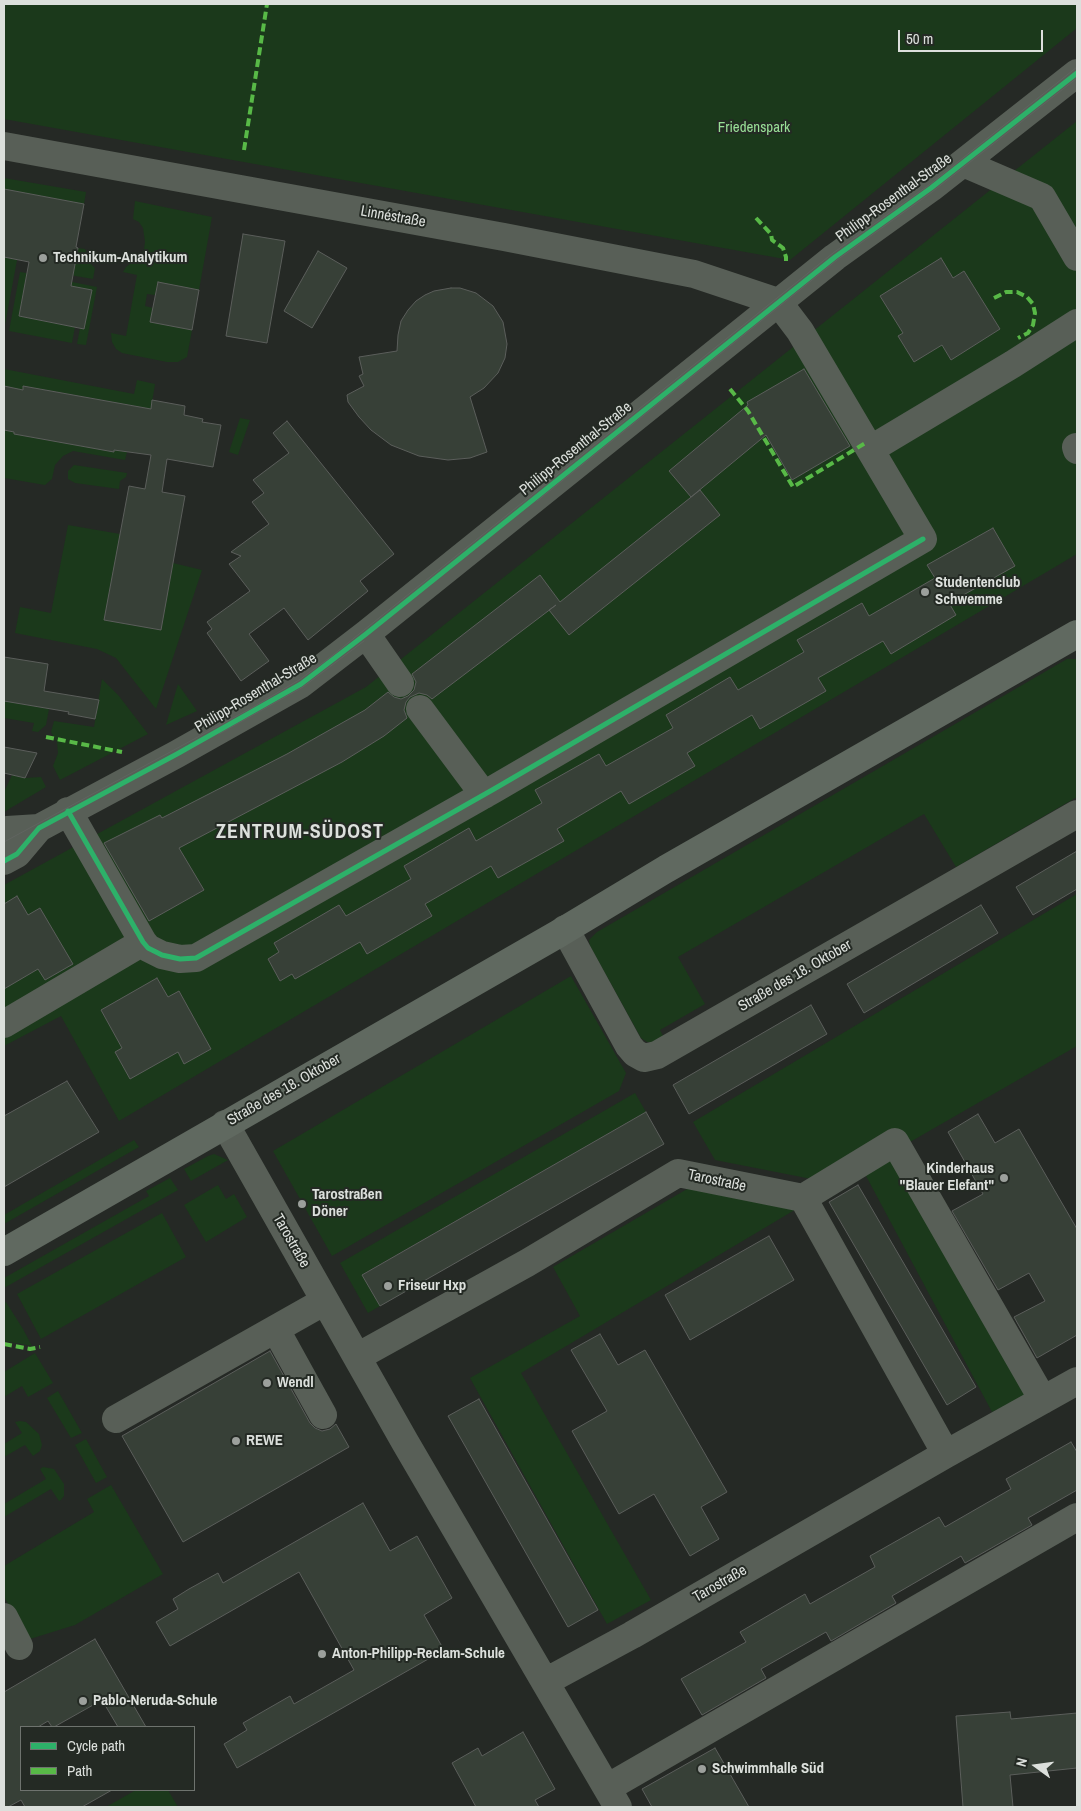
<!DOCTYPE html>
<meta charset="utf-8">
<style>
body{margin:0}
#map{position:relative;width:1081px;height:1811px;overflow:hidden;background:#252925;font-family:"Archivo Narrow",sans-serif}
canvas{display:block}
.frame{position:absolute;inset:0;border:5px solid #dce0dc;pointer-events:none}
.legend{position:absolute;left:20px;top:1726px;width:175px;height:65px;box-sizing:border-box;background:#242a24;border:1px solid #6e736e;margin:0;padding:6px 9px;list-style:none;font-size:15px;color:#dce0dc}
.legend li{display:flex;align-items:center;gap:10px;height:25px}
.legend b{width:25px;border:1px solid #6e736e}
.north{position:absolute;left:1011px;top:1741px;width:50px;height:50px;-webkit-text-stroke:4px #242a24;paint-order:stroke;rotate:284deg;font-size:14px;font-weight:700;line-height:20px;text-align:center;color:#dce0dc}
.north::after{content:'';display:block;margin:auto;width:18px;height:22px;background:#dce0dc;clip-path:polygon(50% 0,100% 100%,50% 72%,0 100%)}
.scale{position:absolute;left:898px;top:30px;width:145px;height:22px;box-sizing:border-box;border:2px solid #dce0dc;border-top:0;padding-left:6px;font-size:15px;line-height:18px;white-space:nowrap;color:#dce0dc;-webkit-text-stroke:4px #242a24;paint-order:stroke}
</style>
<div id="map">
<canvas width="1081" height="1811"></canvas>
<div class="frame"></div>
<ul class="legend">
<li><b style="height:6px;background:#2db169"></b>Cycle path</li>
<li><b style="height:6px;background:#58b947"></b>Path</li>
</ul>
<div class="north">N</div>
<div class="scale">50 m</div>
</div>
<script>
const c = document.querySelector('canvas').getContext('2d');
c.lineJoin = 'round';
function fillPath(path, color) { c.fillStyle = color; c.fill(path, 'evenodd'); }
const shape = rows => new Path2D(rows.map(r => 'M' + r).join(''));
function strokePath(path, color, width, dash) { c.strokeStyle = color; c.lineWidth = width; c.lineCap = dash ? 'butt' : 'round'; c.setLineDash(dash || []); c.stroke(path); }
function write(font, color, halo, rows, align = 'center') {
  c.font = font + ' "Archivo Narrow",sans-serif'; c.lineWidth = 4; c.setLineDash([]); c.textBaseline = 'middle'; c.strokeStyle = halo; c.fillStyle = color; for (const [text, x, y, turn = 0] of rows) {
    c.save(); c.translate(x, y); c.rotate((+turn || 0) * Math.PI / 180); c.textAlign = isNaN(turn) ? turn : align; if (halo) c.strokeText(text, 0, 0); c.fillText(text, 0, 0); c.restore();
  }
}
const green = shape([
 [4,4,1077,4,1077,28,790,260,4,119],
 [1077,121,1077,554,119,1121,61,1016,4,1046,4,885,366,687],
 [4,178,86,192,84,204,4,189],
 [135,201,212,217,199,290,158,282,155,295,147,294,145,306,153,308,151,322,192,330,187,357,178,362,167,362,122,353,116,349,112,342,111,333,126,336,137,275,123,272,126,267,141,255,144,249,145,242,143,228,139,222,133,219],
 [78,248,85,249,91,264,95,268,93,279,58,273,74,270],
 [4,257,17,260,4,330],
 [20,272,45,276,26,278,19,316,75,327,72,343,9,331],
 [57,279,97,287,86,345,77,344,80,328,84,328,91,290,56,283],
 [4,369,134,394,137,380,155,384,151,409,24,386,23,390,4,386],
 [240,418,250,420,238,455,229,452],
 [4,430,14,432,14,434,114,452,115,450,127,452,125,460,73,451,63,456,55,465,52,479,45,485,4,478],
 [74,465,127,473,126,477,120,481,119,489,75,483,68,479,68,471],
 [68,525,120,534,105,620,161,630,173,563,202,570,156,709,116,658,97,649,15,633,20,607,51,613],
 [1067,659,1077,659,1077,797,956,867,924,814,678,957,705,1004,660,1030,664,1038,652,1042,647,1042,641,1038,590,946,589,940,597,932],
 [102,679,119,696,148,734,60,780,53,766,58,753,57,742,51,732,54,721,94,727],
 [178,684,197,711,166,725],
 [4,701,49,709,46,725,38,732,32,731,34,723,4,718],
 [12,775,25,778,41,777,46,787,4,812,4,792],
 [1077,894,1077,1046,837,1184,715,1160,693,1122],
 [571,976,626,1073,619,1091,332,1256,273,1151],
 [635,1093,646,1112,363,1274,380,1306,368,1313,340,1263],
 [134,1140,139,1147,4,1224,4,1215],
 [214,1154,228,1160,191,1181,184,1169,208,1156],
 [899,1154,1033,1392,992,1412,865,1174],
 [170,1178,178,1190,4,1288,4,1278,149,1196,146,1191],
 [218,1185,226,1199,234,1194,247,1217,206,1242,184,1205],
 [694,1185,798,1208,521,1373,651,1600,607,1624,470,1378,580,1316,553,1267],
 [162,1213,186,1257,41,1339,17,1294],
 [6,1302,23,1329,32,1346,4,1341,4,1303],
 [35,1353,53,1383,28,1397,22,1386,4,1397,4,1372],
 [58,1391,82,1433,71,1438,47,1398],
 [20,1421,26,1422,39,1434,42,1445,40,1451,33,1456,25,1445,4,1457,4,1444,22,1433,15,1422],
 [86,1439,107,1477,96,1483,75,1445],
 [43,1467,54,1469,64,1484,64,1496,61,1500,59,1501,51,1489,4,1517,4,1504,46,1479,40,1469],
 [111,1485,163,1574,75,1625,30,1639,4,1597,4,1566,94,1512,87,1499],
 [136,1790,168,1790,178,1807,106,1807]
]);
const building = shape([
 [4,189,84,204,76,247,78,248,71,286,92,290,84,329,19,316,29,262,4,257,4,189],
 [243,234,285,241,267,343,226,336,243,234],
 [318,251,347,268,312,328,284,311,318,251],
 [941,258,953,278,964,271,1000,329,951,360,942,345,914,362,898,336,903,333,880,296,941,258],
 [158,282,199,290,192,330,150,322,158,282],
 [451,288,460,288,476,293,493,306,503,322,507,344,505,358,498,373,484,388,470,397,487,452,470,458,448,460,419,456,391,445,371,430,359,417,348,402,347,395,364,386,359,376,363,374,359,357,397,351,398,335,401,321,408,310,416,301,425,295,434,291,451,288],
 [804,369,850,446,792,480,766,435,691,497,669,471,748,405,747,402,804,369],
 [4,386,23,390,23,386,151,409,152,400,185,406,184,415,203,419,202,422,221,425,213,467,167,459,162,492,185,496,161,630,104,620,129,486,145,489,151,455,114,450,114,452,14,434,14,432,4,430,4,386],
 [287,421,394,554,360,581,368,591,308,640,284,608,249,634,269,661,241,681,207,633,212,629,207,622,250,591,229,564,241,556,231,552,269,524,252,502,264,493,253,480,289,453,273,433,287,421],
 [700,490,720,515,569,635,549,610,556,605,432,699,427,695,419,693,410,697,406,702,404,710,407,718,384,736,342,762,179,848,204,890,149,921,104,843,160,815,162,818,287,754,365,710,388,692,394,697,401,699,408,696,414,690,416,682,412,674,540,575,560,602,700,490],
 [993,528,1015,566,949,603,956,615,891,654,883,641,818,678,826,691,760,729,752,715,687,753,695,766,629,804,621,791,557,829,564,841,498,878,491,866,425,904,432,916,367,954,360,942,295,979,292,974,280,981,268,959,279,952,274,943,339,905,346,916,411,879,404,866,469,828,476,841,542,803,535,790,599,754,606,766,673,728,666,715,730,677,738,690,804,652,797,640,862,603,869,616,935,578,927,565,993,528],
 [4,657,48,664,44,691,99,700,95,719,68,714,69,712,4,701,4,657],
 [4,747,37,753,25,778,4,773,4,747],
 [1077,851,1077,889,1033,915,1016,887,1077,851],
 [17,896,28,915,40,908,73,964,45,980,38,969,4,989,4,904,17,896],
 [981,905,998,933,864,1013,847,984,981,905],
 [157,978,168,997,179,991,211,1049,184,1064,178,1052,130,1079,115,1052,122,1048,101,1010,157,978],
 [811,1005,827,1034,689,1114,673,1085,811,1005],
 [67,1081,99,1132,4,1187,4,1116,67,1081],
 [646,1112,664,1144,380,1306,362,1275,646,1112],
 [978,1114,995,1143,1019,1129,1077,1229,1077,1335,1037,1358,1014,1317,1045,1301,1029,1273,998,1290,952,1211,983,1194,948,1132,978,1114],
 [858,1185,976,1387,947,1405,829,1202,858,1185],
 [769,1236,794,1280,690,1340,665,1295,769,1236],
 [600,1334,618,1365,645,1350,727,1492,701,1507,719,1539,690,1556,654,1494,619,1514,572,1431,607,1411,571,1350,600,1334],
 [270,1351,310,1423,315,1428,322,1431,330,1429,336,1424,349,1447,183,1542,122,1436,270,1351],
 [479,1399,598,1610,568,1627,448,1416,479,1399],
 [1071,1442,1077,1452,1077,1490,1028,1518,1032,1525,965,1563,961,1556,892,1596,896,1603,831,1641,826,1632,761,1669,766,1678,702,1715,681,1679,746,1642,740,1632,805,1594,810,1604,875,1567,870,1556,939,1517,945,1527,1011,1489,1006,1479,1071,1442],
 [363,1503,390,1551,417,1536,452,1598,424,1615,444,1650,237,1768,224,1744,247,1730,243,1723,290,1696,294,1704,354,1670,299,1572,170,1646,156,1622,178,1609,173,1599,189,1589,218,1573,223,1583,363,1503],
 [95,1639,146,1727,118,1727,102,1700,54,1727,52,1727,48,1721,38,1727,21,1727,21,1790,112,1790,82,1807,25,1807,21,1800,8,1807,4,1807,4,1692,95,1639],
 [1010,1712,1011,1719,1077,1713,1077,1768,1010,1775,1013,1807,963,1807,956,1716,1010,1712],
 [523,1732,555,1789,535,1800,539,1807,476,1807,452,1763,478,1748,482,1756,523,1732],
 [715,1748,749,1807,652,1807,642,1789,715,1748]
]);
const minor = shape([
 [4,146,504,237,694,274,778,302],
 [963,163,1042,197,1077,257],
 [1076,447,1077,450],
 [871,449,1013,364,1077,323],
 [366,634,400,683],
 [420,709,484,795],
 [68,811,143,942,148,948,162,955,180,959,196,958,494,789,923,539,800,331,778,302],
 [4,832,7,830,39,828],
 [4,861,17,854,39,828,177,754,301,684,366,634,835,257,931,188,1077,73],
 [565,929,629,1046,635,1053,644,1058,657,1055,1077,814],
 [4,1024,143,942],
 [225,1124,405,1442,618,1807],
 [803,1198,895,1142,1043,1400],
 [276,1330,323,1415],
 [357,1357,527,1263,678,1173,803,1198,946,1454],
 [116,1419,325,1301],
 [4,1617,19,1646],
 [545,1682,632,1635,946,1454,1077,1381],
 [607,1788,1077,1517]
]);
const major = shape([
 [4,1252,558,934,666,869,1077,634]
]);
const tram = shape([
 [537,501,837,260,932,192,1077,78],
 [219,734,303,687,364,641],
 [4,842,255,706,299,680,328,659,833,253,929,185,1077,67]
]);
const quiet = shape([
 [244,150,267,4],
 [756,218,771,234,772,240,783,248,786,257,786,261],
 [994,298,1006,292,1017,292,1027,297,1033,304,1035,313,1033,325,1028,333,1018,338],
 [730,389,748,411,793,487,867,442],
 [46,737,122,752],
 [4,1344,30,1349,40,1347]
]);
const cycleway = shape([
 [68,811,143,942,148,948,162,955,180,959,196,958,494,789,923,539],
 [4,861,17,854,39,828,177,754,301,684,366,634,835,257,931,188,1077,73]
]);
const markers = [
 [43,258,5,"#9ca09c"],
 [925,592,5,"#9ca09c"],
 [1004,1178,5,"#9ca09c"],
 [302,1204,5,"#9ca09c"],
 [388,1286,5,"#9ca09c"],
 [267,1383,5,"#9ca09c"],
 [236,1441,5,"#9ca09c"],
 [322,1654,5,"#9ca09c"],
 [83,1701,5,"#9ca09c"],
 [702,1769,5,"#9ca09c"]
];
const parkNames = [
 ["Friedenspark",754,128]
];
const streetNames = [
 ["Philipp-Rosenthal-Straße",894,198,-36],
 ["Linnéstraße",393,217,10],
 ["Philipp-Rosenthal-Straße",576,449,-39],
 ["Philipp-Rosenthal-Straße",256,693,-31],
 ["Straße des 18. Oktober",795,976,-30],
 ["Straße des 18. Oktober",284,1090,-30],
 ["Tarostraße",717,1181,12],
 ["Tarostraße",291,1241,60],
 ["Tarostraße",720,1584,-30]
];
const poiNames = [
 ["Technikum-Analytikum",53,258],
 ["Studentenclub",935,583],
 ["Schwemme",935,600],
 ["Kinderhaus",994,1169,"right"],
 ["\"Blauer Elefant\"",994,1186,"right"],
 ["Tarostraßen",312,1195],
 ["Döner",312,1212],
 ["Friseur Hxp",398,1286],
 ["Wendl",277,1383],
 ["REWE",246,1441],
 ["Anton-Philipp-Reclam-Schule",332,1654],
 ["Pablo-Neruda-Schule",93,1701],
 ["Schwimmhalle Süd",712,1769]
];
const districtNames = [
 ["ZENTRUM-SÜDOST",300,833]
];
fillPath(green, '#1b391b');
fillPath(building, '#374037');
strokePath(building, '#5b5e5b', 1);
strokePath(minor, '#585f57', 28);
strokePath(major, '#606960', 28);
strokePath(tram, '#606460', 1);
strokePath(quiet, '#58b947', 4, [8, 4]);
strokePath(cycleway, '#2db169', 5);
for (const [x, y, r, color] of markers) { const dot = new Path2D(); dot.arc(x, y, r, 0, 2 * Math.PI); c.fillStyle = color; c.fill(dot); strokePath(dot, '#242a24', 2); }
write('15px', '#98df96', '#242a24', parkNames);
write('15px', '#dce0dc', '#242a24', streetNames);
write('bold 15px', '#dce0dc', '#242a24', poiNames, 'left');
c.letterSpacing = '1px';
write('bold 20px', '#dce0dc', '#242a24', districtNames);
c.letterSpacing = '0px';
</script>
